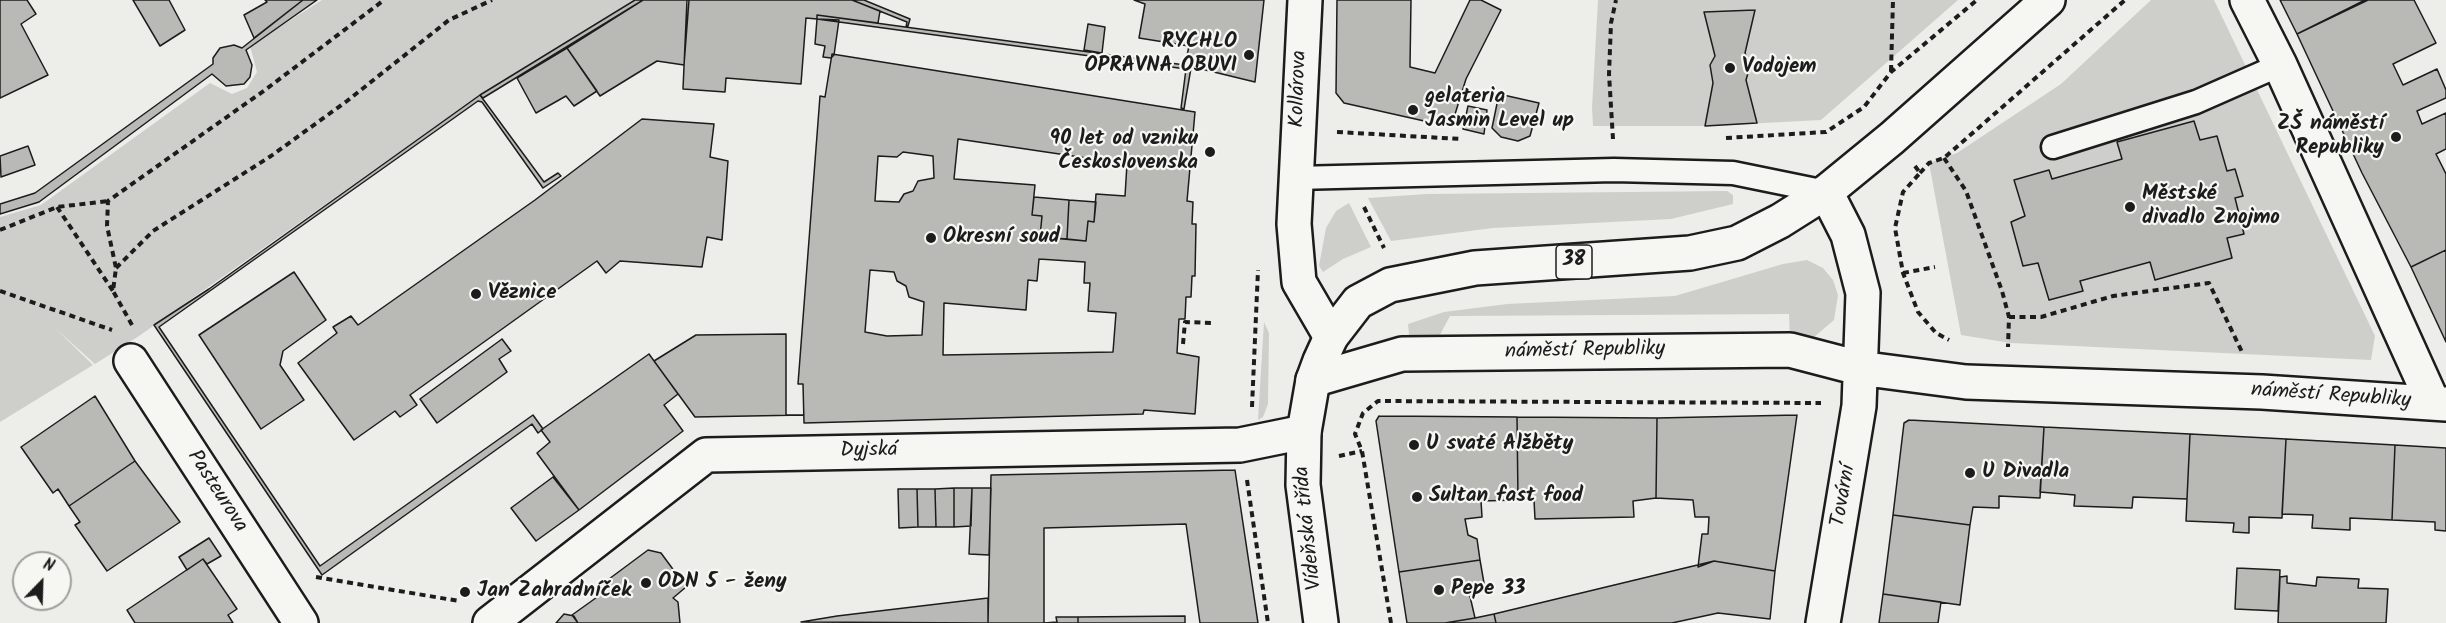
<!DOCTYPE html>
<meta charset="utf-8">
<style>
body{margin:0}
#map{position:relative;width:2446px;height:623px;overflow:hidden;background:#edede9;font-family:Kalam,sans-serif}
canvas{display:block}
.north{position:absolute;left:12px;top:551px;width:60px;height:60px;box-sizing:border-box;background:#f6f6f2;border:2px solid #9f9f9c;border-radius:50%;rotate:23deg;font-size:16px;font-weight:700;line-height:24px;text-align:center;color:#1c1c1c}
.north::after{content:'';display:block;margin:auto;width:21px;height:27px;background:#1c1c1c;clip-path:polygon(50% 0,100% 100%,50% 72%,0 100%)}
</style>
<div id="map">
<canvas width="2446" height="623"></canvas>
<div class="north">N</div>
</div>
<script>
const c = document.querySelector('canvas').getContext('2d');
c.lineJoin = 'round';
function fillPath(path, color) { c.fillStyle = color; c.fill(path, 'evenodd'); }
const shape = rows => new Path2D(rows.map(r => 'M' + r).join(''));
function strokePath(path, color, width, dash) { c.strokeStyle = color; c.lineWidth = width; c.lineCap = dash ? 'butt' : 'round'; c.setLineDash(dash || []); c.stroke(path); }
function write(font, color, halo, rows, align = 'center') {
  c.font = font + ' Kalam,sans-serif'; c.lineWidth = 4.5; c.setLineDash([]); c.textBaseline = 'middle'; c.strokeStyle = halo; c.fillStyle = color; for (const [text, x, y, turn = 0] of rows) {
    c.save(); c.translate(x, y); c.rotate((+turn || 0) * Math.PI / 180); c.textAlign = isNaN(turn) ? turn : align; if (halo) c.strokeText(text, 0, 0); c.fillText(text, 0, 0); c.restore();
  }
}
const green = shape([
 [322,0,635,0,480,95,139,336,95,364,55,328,93,365,0,422,0,217,41,205,210,83,232,94,247,88,257,72,250,46],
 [1598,0,1958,0,1821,120,1705,126,1593,126,1592,108],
 [2151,0,2214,0,2375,336,2371,360,2011,343,1961,335,1929,163,1957,153,2061,84],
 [2194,121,2200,140,2217,136,2227,171,2235,169,2243,195,2235,198,2244,233,2227,238,2232,258,2150,262,2080,281,2082,291,2048,300,2038,263,2023,265,2011,222,2025,216,2015,180,2049,170,2052,179,2122,159,2117,142],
 [1727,191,1733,195,1733,204,1671,219,1493,228,1391,241,1368,198,1427,194],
 [1349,203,1371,247,1343,259,1323,272,1319,266,1326,228,1336,211],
 [1807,260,1823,268,1833,280,1838,295,1834,320,1814,337,1790,343,1789,314,1450,316,1435,344,1410,345,1408,324,1444,312,1507,304,1675,296,1783,264],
 [1264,322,1269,333,1268,404,1263,417,1258,420]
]);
const building = shape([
 [0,0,27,0,36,14,21,24,48,75,0,98,0,0],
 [133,0,169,0,185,30,160,46,133,0],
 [265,0,303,0,254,38,244,15,267,2,265,0],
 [303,0,317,0,246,50,252,65,250,77,244,84,226,86,212,74,39,202,0,214,0,204,35,193,213,64,213,58,220,48,234,45,242,48,303,0],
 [635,0,643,0,483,98,480,95,635,0],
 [643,0,689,0,684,65,657,61,600,96,567,48,643,0],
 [687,0,852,0,880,11,878,23,817,15,817,19,806,18,801,84,726,78,725,92,683,89,687,0],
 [852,0,864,0,910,19,908,26,906,27,907,22,852,0],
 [1134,0,1264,0,1255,82,1185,65,1189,46,1139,38,1145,4,1134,0],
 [1337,0,1411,0,1410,67,1435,73,1470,0,1481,0,1501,10,1466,79,1451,127,1344,103,1336,93,1337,0],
 [2280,0,2365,0,2297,34,2280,0],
 [2368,0,2414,0,2436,43,2393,64,2403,85,2437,69,2446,90,2446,98,2417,111,2422,124,2446,113,2446,149,2436,154,2446,174,2446,250,2411,267,2362,173,2297,34,2368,0],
 [1755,10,1745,53,1750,66,1746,80,1757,123,1705,126,1713,83,1710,65,1715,56,1704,12,1755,10],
 [817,15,1185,65,1191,68,1184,109,1181,108,1186,69,817,19,817,15],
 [817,19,839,20,834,55,831,58,823,57,825,46,815,44,817,19],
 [1088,24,1105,27,1102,53,1084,50,1088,24],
 [567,48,597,91,574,106,566,96,536,113,517,78,567,48],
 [832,54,1195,112,1187,201,1193,202,1192,224,1196,224,1195,276,1192,276,1191,297,1186,297,1185,319,1179,319,1177,353,1199,357,1195,414,1144,410,1143,414,804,423,803,384,798,384,820,96,825,97,832,54],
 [958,139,1127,164,1125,196,1096,194,1094,222,1088,221,1086,241,1040,237,1042,216,1032,215,1035,185,954,179,958,139],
 [903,152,933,156,934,178,918,181,913,191,904,194,899,202,875,201,878,156,897,157,903,152],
 [1039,259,1085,262,1084,283,1090,283,1088,311,1116,313,1113,352,943,355,944,303,1026,310,1028,280,1037,281,1039,259],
 [870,270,894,272,897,281,906,286,909,297,924,302,922,335,887,336,865,332,870,270],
 [1499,94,1539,103,1530,136,1518,141,1501,137,1492,128,1499,94],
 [480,95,544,182,558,173,561,176,543,188,482,102,478,101,159,327,320,566,533,415,543,429,538,433,532,424,322,575,154,325,209,289,480,95],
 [1468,106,1487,110,1484,134,1463,129,1468,106],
 [642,119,714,124,710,157,728,161,722,240,707,237,702,267,620,261,606,273,597,261,410,395,417,405,400,417,395,411,354,440,298,363,337,333,333,327,351,316,358,325,535,200,642,119],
 [2194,121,2200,140,2217,136,2227,171,2235,169,2243,196,2235,198,2244,234,2227,238,2232,258,2155,280,2150,262,2080,281,2083,291,2049,300,2038,263,2023,266,2011,222,2025,216,2014,180,2049,170,2052,179,2122,159,2117,142,2194,121],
 [28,146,35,165,1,177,0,156,28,146],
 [1034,197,1069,200,1067,239,1040,237,1042,216,1032,215,1034,197],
 [1069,200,1096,202,1094,222,1088,221,1086,241,1067,239,1069,200],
 [2446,250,2446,342,2411,267,2446,250],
 [294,272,326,320,283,351,280,365,304,400,261,429,199,335,294,272],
 [786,334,786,415,804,415,695,417,654,361,696,335,786,334],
 [502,339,511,351,499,359,507,372,437,423,420,399,502,339],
 [649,354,678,394,664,405,683,431,579,510,537,453,550,442,541,430,649,354],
 [95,396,135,461,69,506,58,489,53,493,21,447,95,396],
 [1797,415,1775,571,1714,561,1698,567,1702,534,1708,534,1709,517,1695,517,1693,500,1656,498,1657,418,1797,415],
 [1379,416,1517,417,1518,500,1481,501,1482,517,1465,519,1468,535,1477,539,1480,560,1399,572,1376,421,1379,416],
 [1517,417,1657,418,1656,498,1633,501,1634,517,1535,519,1534,500,1518,500,1517,417],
 [1909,420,2044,427,2040,498,1999,496,1999,508,1973,507,1970,525,1893,515,1904,423,1909,420],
 [2044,427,2190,434,2187,499,2133,497,2132,508,2074,506,2075,495,2040,492,2044,427],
 [2190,434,2286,439,2282,518,2249,517,2249,533,2233,532,2234,523,2186,521,2190,434],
 [2286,439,2395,445,2392,520,2350,518,2350,530,2312,528,2313,515,2282,514,2286,439],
 [2395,445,2446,448,2446,531,2435,530,2435,522,2392,520,2395,445],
 [135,461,180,522,107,571,75,525,80,522,69,506,135,461],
 [1235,470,1258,623,1200,623,1186,524,1044,528,1044,623,1057,622,1056,617,1078,617,1078,623,988,623,991,475,1235,470],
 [553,477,579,510,536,541,511,508,553,477],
 [954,488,972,488,971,526,954,527,954,488],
 [954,488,954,527,936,527,935,489,954,488],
 [972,488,991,488,989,555,969,554,972,488],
 [898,489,917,489,918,527,899,528,898,489],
 [917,489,935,489,936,527,918,527,917,489],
 [1893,515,1970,525,1960,605,1883,594,1893,515],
 [209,538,221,556,207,564,203,559,187,570,179,557,209,538],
 [648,550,661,553,686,587,673,598,678,602,680,623,578,623,572,615,607,590,609,579,648,550],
 [203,559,237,609,228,615,233,623,135,623,127,610,203,559],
 [1480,560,1485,589,1469,592,1475,618,1445,623,1407,623,1399,572,1480,560],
 [1714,561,1775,571,1770,619,1718,613,1672,623,1496,623,1494,614,1714,561],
 [2237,568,2280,570,2278,611,2235,609,2237,568],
 [2287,576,2287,583,2316,586,2317,577,2359,579,2358,588,2388,589,2386,623,2278,623,2280,577,2287,576],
 [1883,594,1941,602,1938,623,1879,623,1883,594],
 [988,598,988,623,801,622,837,616,988,598],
 [564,614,574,616,578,623,556,623,564,614],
 [1494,614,1496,623,1445,623,1475,618,1494,614],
 [1185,616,1185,623,1078,623,1078,617,1185,616]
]);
const path = shape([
 [1891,71,1893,0],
 [1337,132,1461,139],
 [1726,138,1826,132,1864,107,1891,72,1977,0],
 [1613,139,1609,74,1611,23,1616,0],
 [1944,158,1966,191,2002,291,2009,317,2008,347],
 [1915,166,1920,173,1903,192,1895,228,1903,273,1918,312,1936,333,1949,340],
 [1920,173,1929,163,1944,158,2125,0],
 [57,207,113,291],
 [1364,207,1384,248],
 [0,230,57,207,108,201],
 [116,268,153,231,271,156,347,101,449,20,492,0],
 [1903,273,1935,267],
 [0,291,112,330],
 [2009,317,2041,317,2113,296,2209,283,2243,354],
 [132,325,113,291,116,268,107,226,108,201,265,90,384,0],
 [1183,344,1185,322,1212,323],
 [1252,407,1258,270],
 [1339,456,1362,451],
 [1247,480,1268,623],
 [316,577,459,601],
 [1391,623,1362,451,1355,434,1363,413,1378,401,1821,403]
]);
const service = shape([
 [2053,147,2196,102,2280,65],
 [1296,178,1614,170,1733,173,1826,192]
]);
const minor = shape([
 [1305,0,1294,224,1299,282,1331,337],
 [2247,0,2280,65,2433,403],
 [131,361,301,623],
 [1313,380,1402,354,1790,350,1859,368,1966,382,2262,392,2446,404],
 [490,623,706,455,1240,445,1304,432],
 [1823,623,1859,406,1863,293,1848,235,1826,192]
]);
const primary = shape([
 [1321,623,1303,485,1304,432,1313,380,1320,361,1331,337,1358,302,1390,285,1475,268,1690,253,1737,243,1780,221,1826,192,1892,138,2048,0]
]);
const markers = [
 [1249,55,6,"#1c1c1c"],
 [1730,68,6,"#1c1c1c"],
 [1413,110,6,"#1c1c1c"],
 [2396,137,6,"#1c1c1c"],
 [1210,152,6,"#1c1c1c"],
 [2130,207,6,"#1c1c1c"],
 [931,238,6,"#1c1c1c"],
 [476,294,6,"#1c1c1c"],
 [1414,445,6,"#1c1c1c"],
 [1970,473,6,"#1c1c1c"],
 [1417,497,6,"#1c1c1c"],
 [646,583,6,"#1c1c1c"],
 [1439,590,6,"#1c1c1c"],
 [465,592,6,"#1c1c1c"]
];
const shields = [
 [1574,262,36]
];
const shieldNames = [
 ["38",1574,262]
];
const poiNames = [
 ["RYCHLO",1237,43,"right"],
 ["OPRAVNA OBUVI",1237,67,"right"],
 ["Vodojem",1742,68],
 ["gelateria",1425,98],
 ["Jasmin Level up",1425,122],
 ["ZŠ náměstí",2384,125,"right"],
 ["Republiky",2384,149,"right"],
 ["90 let od vzniku",1198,140,"right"],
 ["Československa",1198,164,"right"],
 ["Městské",2142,195],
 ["divadlo Znojmo",2142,219],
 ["Okresní soud",943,238],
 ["Věznice",488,294],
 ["U svaté Alžběty",1426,445],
 ["U Divadla",1982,473],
 ["Sultan fast food",1429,497],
 ["ODN 5 - ženy",658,583],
 ["Pepe 33",1451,590],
 ["Jan Zahradníček",477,592]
];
const streetNames = [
 ["Kollárova",1300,89,-88],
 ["náměstí Republiky",1585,352,-1],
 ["náměstí Republiky",2331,397,4],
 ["Dyjská",869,452,-1],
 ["Pasteurova",216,492,57],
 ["Tovární",1845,496,-80],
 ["Vídeňská třída",1310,528,-96]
];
fillPath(green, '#cececb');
fillPath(building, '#b9b9b6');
strokePath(building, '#1c1c1c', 1.5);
strokePath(service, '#1c1c1c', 27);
strokePath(minor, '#1c1c1c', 38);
strokePath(primary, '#1c1c1c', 38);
strokePath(path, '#1c1c1c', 4, [6, 4.5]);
strokePath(service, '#f6f6f2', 22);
strokePath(minor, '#f6f6f2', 33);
strokePath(primary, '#f6f6f2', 33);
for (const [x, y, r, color] of markers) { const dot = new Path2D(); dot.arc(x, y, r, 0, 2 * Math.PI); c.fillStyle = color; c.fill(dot); strokePath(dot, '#f6f6f2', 2); }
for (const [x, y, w] of shields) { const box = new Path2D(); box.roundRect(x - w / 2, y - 17, w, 34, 4.5); c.fillStyle = '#f6f6f2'; c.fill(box); strokePath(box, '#1c1c1c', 1.5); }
write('bold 20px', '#1c1c1c', null, shieldNames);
write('bold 21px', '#1c1c1c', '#f6f6f2', poiNames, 'left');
write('21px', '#1c1c1c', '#f6f6f2', streetNames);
</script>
